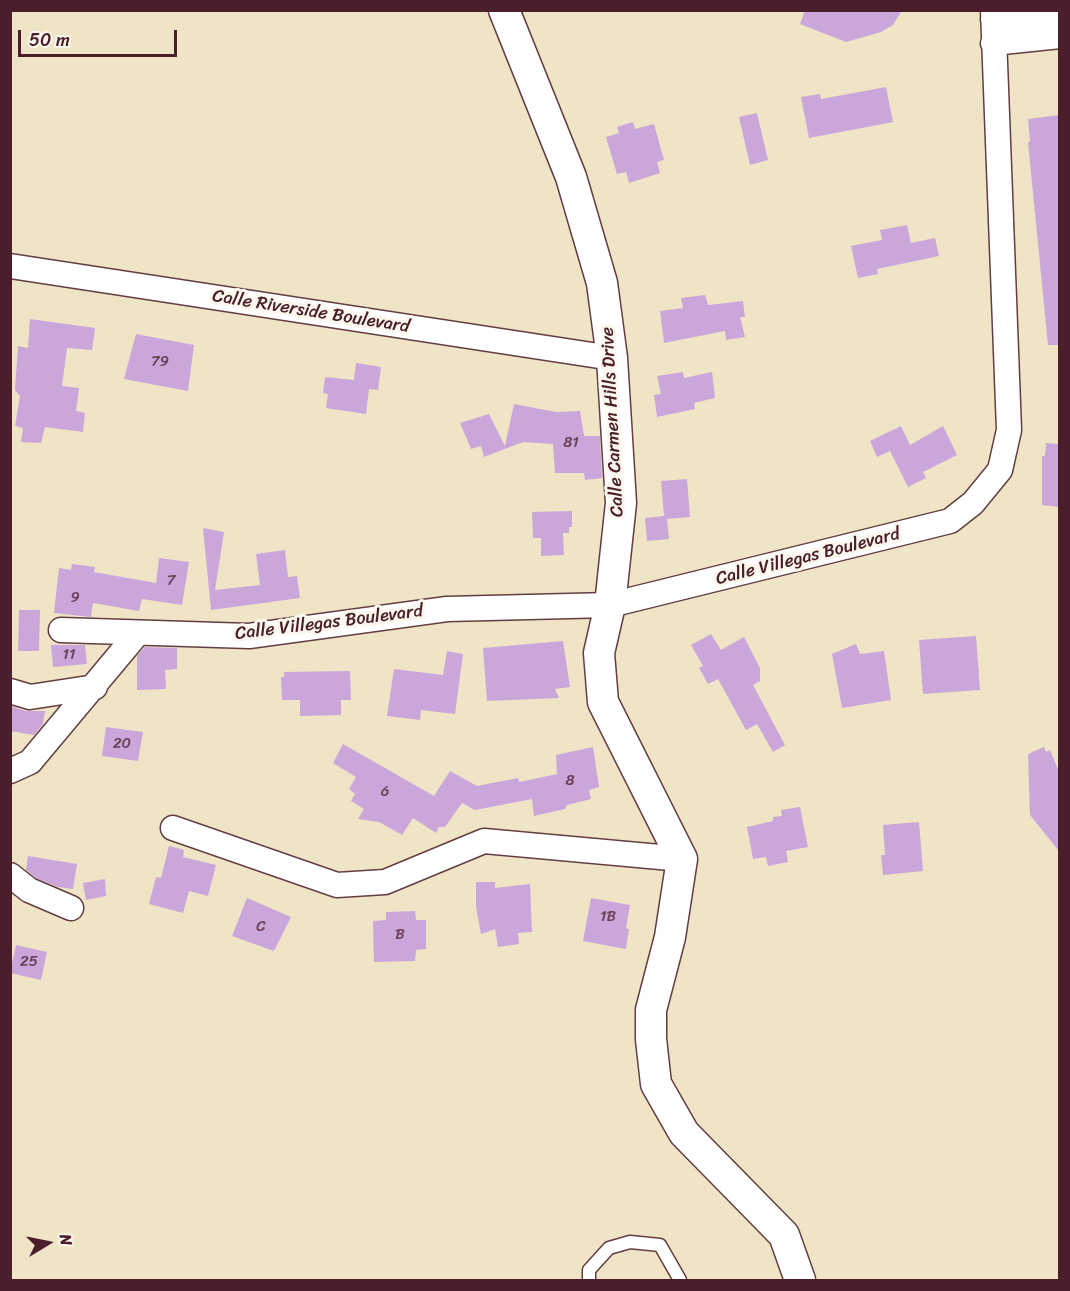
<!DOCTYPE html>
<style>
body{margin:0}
#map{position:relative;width:1070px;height:1291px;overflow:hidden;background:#f0e4c6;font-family:Sriracha,sans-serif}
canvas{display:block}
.frame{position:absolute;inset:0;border:12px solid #4a1f2b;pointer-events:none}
.north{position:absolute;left:18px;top:1213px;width:60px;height:60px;-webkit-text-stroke:4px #fbf7ec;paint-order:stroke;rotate:80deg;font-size:16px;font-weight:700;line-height:24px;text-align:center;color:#4a1f2b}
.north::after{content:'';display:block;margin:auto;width:21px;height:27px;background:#4a1f2b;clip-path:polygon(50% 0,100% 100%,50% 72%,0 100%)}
.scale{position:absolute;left:18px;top:30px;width:159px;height:27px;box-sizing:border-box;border:3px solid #4a1f2b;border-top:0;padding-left:8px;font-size:18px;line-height:21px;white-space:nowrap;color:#4a1f2b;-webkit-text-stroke:4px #fbf7ec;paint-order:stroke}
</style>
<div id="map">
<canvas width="1070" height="1291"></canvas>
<div class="frame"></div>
<div class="north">N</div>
<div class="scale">50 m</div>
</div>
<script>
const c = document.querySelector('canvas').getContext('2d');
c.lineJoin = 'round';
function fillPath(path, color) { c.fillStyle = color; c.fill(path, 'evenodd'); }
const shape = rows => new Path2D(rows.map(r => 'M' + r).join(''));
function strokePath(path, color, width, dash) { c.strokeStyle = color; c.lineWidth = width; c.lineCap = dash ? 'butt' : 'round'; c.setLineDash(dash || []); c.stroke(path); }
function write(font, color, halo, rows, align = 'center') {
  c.font = font + ' Sriracha,sans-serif'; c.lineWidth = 6; c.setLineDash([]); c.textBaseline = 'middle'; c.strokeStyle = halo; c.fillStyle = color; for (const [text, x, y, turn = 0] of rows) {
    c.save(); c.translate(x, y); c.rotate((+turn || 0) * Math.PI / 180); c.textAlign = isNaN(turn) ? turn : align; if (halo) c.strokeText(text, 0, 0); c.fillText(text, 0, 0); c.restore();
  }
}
const building = shape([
 [805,10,902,10,893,25,881,32,846,42,800,24],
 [886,87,893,122,809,138,801,97,820,94,821,99],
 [757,113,768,160,750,165,739,117],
 [1059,115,1059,345,1048,345,1028,142,1030,142,1028,119],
 [633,122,635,129,654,124,664,160,657,162,660,173,629,183,626,172,617,174,606,137,619,133,617,127],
 [907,225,911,243,935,238,939,256,877,269,878,274,858,278,851,246,882,240,880,230],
 [705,295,708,305,743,301,745,317,740,317,745,337,726,340,725,331,664,343,660,311,683,308,681,298],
 [30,319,95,328,92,350,67,348,62,386,79,388,76,411,85,413,83,432,45,427,41,443,21,442,23,428,15,426,20,396,15,390,18,346,28,348],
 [136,334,194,345,188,391,124,379],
 [356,363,381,367,378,390,369,389,366,414,326,408,328,394,323,393,325,377,354,380],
 [683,372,684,378,712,372,715,398,694,403,695,409,657,417,654,395,661,394,657,376],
 [514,404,556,412,580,411,584,436,600,436,602,478,585,480,584,473,555,473,553,444,523,442,484,457,481,446,471,449,460,423,489,414,505,446],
 [901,426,910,445,943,426,957,455,923,472,926,478,908,487,890,451,877,457,870,441],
 [1046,443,1059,444,1059,507,1042,505,1042,456,1045,456],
 [687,479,690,517,667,519,669,539,647,541,645,518,664,516,661,481],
 [572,511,572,527,569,527,569,533,563,533,564,555,541,556,541,538,533,538,532,512],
 [203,528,224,532,215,590,260,585,256,554,285,550,288,577,297,576,300,598,211,610],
 [159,558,189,562,182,605,142,599,139,611,93,603,91,617,54,613,59,568,71,570,72,564,95,567,94,572,156,583],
 [19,610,40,610,39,651,18,651],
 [711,634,721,650,744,637,760,668,760,681,753,685,785,745,773,752,757,724,746,730,718,679,708,684,699,668,703,666,691,645],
 [976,636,980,690,923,694,919,640],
 [563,641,570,687,555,689,559,698,487,701,483,648],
 [856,644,860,654,884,651,891,700,842,708,832,654],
 [51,645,85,645,87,664,53,667],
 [145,647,177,648,177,669,165,670,166,689,137,690,137,656],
 [447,651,463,654,455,714,421,710,420,720,387,716,394,669,443,675],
 [350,671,351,700,341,700,341,715,300,716,300,700,282,700,281,677,284,677,284,672],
 [10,706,26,711,45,711,43,724,34,735,10,731],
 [106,727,143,732,138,761,102,756],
 [343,744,434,796,450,771,477,786,518,778,519,782,557,774,556,755,593,747,599,787,589,790,591,799,567,805,565,809,534,816,532,799,475,810,462,803,445,827,439,827,436,833,413,818,402,835,379,822,358,819,364,809,351,801,355,794,349,789,356,777,333,763],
 [1044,747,1046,752,1050,750,1059,772,1059,851,1030,815,1028,754],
 [800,807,808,847,786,851,788,862,768,866,766,857,753,859,747,827,773,821,773,817,782,816,781,810],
 [919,822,923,871,883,875,881,855,885,855,883,825],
 [169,846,184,850,183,857,216,865,208,896,189,891,183,913,149,904,156,877,161,878],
 [28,856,77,864,73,889,58,887,36,878,26,870],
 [105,879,106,896,86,900,83,883],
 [476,882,495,882,495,888,530,884,532,932,518,933,519,944,498,947,495,929,481,934,476,907],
 [247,898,291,917,274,951,232,936],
 [591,898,630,905,626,928,629,929,626,949,583,941],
 [415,911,416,920,426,920,426,949,416,950,415,961,374,962,373,921,386,920,386,912],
 [16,945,47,952,41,980,10,973]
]);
const service = shape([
 [589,1280,589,1270,609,1248,630,1242,660,1245,680,1280]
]);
const minor = shape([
 [993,19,1060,15],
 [993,43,1060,36],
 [10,266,612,358],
 [61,630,249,636,447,609,610,605,950,521,973,503,1000,470,1009,430,993,10],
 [10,691,30,697,95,687],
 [10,771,30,762,137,634],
 [173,828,337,885,385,882,484,841,682,859],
 [10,875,29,890,71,908]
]);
const tertiary = shape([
 [504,10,571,177,602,283,612,358,621,503,610,605,599,653,603,702,682,859,670,937,651,1010,651,1039,656,1084,684,1133,784,1235,800,1280]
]);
const numberNames = [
 ["79",160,362],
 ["81",571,443],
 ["7",171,581],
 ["9",75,598],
 ["11",69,655],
 ["20",122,744],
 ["8",570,781],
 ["6",385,792],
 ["1B",608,917],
 ["C",261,927],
 ["B",400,935],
 ["25",29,962]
];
const streetNames = [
 ["Calle Riverside Boulevard",311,312,9],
 ["Calle Carmen Hills Drive",613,422,-93],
 ["Calle Villegas Boulevard",808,557,-14],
 ["Calle Villegas Boulevard",329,623,-7]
];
fillPath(building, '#caa6db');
strokePath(service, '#633d42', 15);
strokePath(minor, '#633d42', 27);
strokePath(tertiary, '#633d42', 33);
strokePath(service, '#fff', 12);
strokePath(minor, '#fff', 24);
strokePath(tertiary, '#fff', 30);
write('15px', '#6a4157', null, numberNames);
write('18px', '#4a1f2b', '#fbf7ec', streetNames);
</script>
